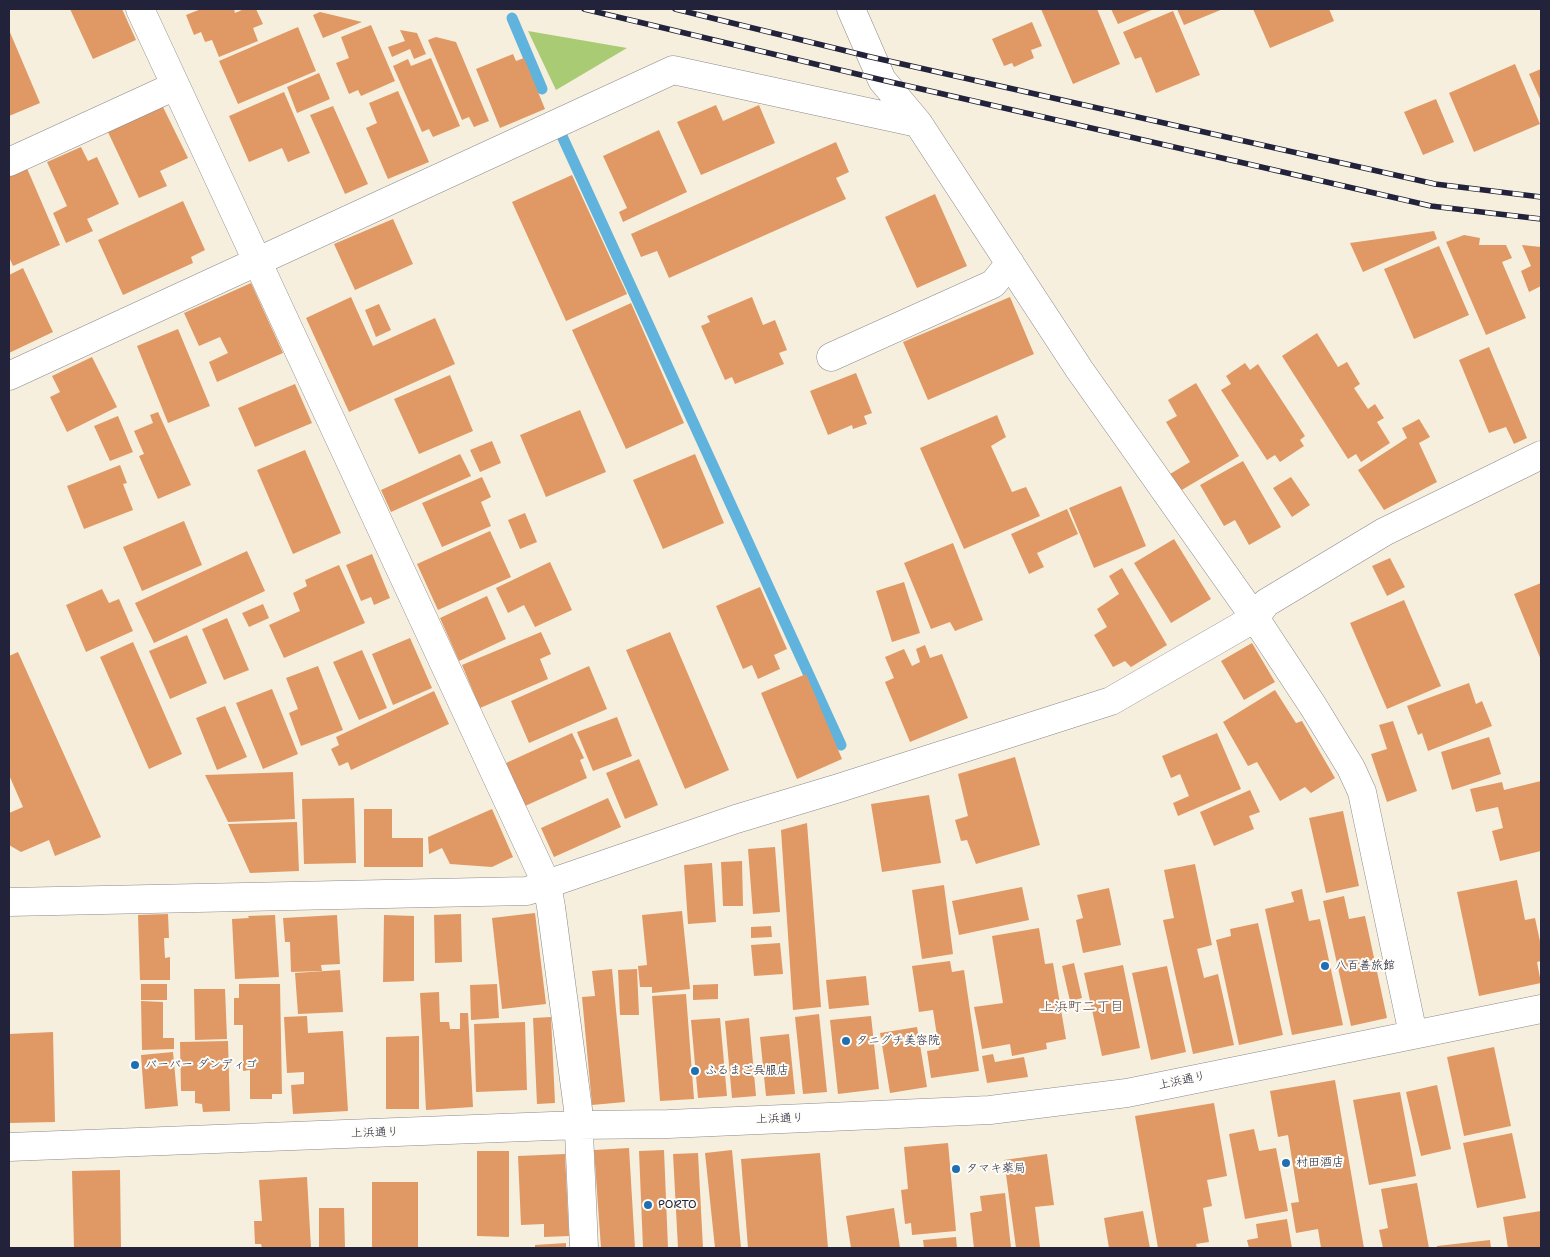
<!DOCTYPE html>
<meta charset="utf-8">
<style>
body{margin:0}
#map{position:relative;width:1550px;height:1257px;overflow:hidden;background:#f6efdd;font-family:"Shantell Sans",sans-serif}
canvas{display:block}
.frame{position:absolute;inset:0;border:10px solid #22223b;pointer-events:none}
</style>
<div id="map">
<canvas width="1550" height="1257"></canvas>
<div class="frame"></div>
</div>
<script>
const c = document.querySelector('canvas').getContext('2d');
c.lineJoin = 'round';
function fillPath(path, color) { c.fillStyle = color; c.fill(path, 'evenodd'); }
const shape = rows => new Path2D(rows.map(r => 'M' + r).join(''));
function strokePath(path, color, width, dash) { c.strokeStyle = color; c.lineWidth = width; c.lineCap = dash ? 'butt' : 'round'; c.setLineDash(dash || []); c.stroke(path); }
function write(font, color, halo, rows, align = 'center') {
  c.font = font + ' "Shantell Sans","Klee One",sans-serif'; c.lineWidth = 4; c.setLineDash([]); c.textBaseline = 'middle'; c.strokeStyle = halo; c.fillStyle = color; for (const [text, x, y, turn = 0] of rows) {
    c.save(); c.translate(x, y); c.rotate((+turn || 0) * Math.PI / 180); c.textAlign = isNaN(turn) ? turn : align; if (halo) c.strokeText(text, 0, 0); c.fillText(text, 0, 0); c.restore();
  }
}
const green = shape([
 [528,31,627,48,556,90]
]);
const stream = shape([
 [512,18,542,89],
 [562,136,841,745]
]);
const building = shape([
 [70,9,122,9,136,40,93,59],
 [201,9,234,9,235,13,244,9,256,9,263,24,253,28,258,41,219,57,212,40,205,42,201,32,194,35,186,15],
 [1041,9,1097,9,1120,64,1073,84],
 [1111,9,1154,9,1118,24],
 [1177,9,1223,9,1184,25],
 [1253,9,1329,9,1334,21,1270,48],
 [1173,11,1200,75,1156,93,1141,57,1135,59,1123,32],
 [320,12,362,22,323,38,313,15],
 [1032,22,1042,46,1031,50,1034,58,1014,67,1012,63,1004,66,992,39],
 [371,25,395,81,361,96,358,90,349,94,336,63,349,58,341,37],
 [298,27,316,71,238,104,219,61],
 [9,30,40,103,9,116],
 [400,30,417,33,426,54,414,59,410,49,392,57,388,47,405,41],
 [436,37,456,42,489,121,474,127,469,117,462,120,428,40],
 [513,54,516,61,524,58,545,109,500,128,476,69],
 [431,58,460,126,433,137,429,129,422,132,393,66,408,59,411,66],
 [1515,64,1540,124,1474,152,1449,93],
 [1541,69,1541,101,1529,74],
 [319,73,330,99,297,113,287,87],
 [398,91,429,162,388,179,366,128,377,123,369,103],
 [284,92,310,153,288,162,282,148,249,162,229,116],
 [1436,99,1454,142,1423,155,1404,112],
 [162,105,188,158,160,171,167,186,139,198,107,130],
 [716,105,723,121,759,105,775,143,701,175,677,122],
 [333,106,368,184,345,194,310,115],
 [659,130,687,192,623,222,619,212,627,208,603,156],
 [836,142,849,172,836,178,846,199,669,278,657,251,641,257,631,234],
 [81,147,88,161,97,157,119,204,87,219,93,231,66,243,53,213,67,206,47,162],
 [26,166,60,245,13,266,9,257,9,174],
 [572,175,627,294,566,321,512,202],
 [935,194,967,266,917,288,885,217],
 [183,201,205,250,191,257,193,263,123,295,98,240],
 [393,219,413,264,355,290,334,244],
 [1434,231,1437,239,1363,272,1350,243],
 [1464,235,1480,238,1479,245,1506,245,1512,258,1502,262,1526,318,1486,335,1446,242],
 [1522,245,1541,247,1541,286,1529,292,1521,271,1531,266],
 [1439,246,1469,315,1414,339,1384,269],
 [23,268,53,332,9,353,9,275],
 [251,283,283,353,217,382,209,362,228,353,220,337,199,346,184,313],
 [351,297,373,346,435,318,455,364,349,412,306,318],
 [752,297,763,325,775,320,787,350,779,353,784,364,735,384,732,377,725,380,701,326,710,322,707,316],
 [1010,297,1034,354,928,400,903,342],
 [631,303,684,423,626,449,572,330],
 [379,304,391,330,376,337,365,310],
 [178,329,210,406,168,423,137,346],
 [1317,333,1338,367,1347,362,1360,384,1354,388,1368,409,1375,404,1384,418,1377,422,1390,443,1361,462,1356,454,1348,459,1282,356],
 [1489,347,1527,438,1514,444,1506,427,1489,433,1459,360],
 [92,357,117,407,67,432,50,397,60,392,52,376],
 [1245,363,1250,370,1258,364,1305,436,1300,440,1304,446,1280,462,1275,455,1267,460,1221,390,1231,384,1226,376],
 [856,373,872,413,864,416,867,424,853,429,852,425,828,435,810,391],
 [450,375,473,431,419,454,394,399],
 [1196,383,1239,456,1180,491,1170,474,1190,462,1166,422,1177,416,1168,400],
 [295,384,312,423,255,447,238,408],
 [580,410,606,472,546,497,520,435],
 [158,412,191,485,158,499,139,456,144,454,134,431,153,423,150,415],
 [997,415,1006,437,991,446,1012,492,1026,487,1040,516,964,549,920,448],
 [118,416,133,452,110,461,94,426],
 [1419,419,1430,437,1419,443,1437,482,1384,510,1358,470,1407,438,1402,428],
 [492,441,501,463,480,472,470,450],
 [305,450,341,533,293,554,257,470],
 [460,454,471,476,391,512,381,490],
 [695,454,724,523,663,549,633,480],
 [1243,461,1281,527,1249,545,1235,520,1224,526,1200,485],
 [120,465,127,483,123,484,133,510,84,529,67,486],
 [482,477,491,497,481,502,491,526,442,547,422,503],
 [1291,477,1310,505,1292,517,1273,488],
 [1121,486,1146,546,1094,568,1069,508],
 [1067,509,1078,534,1037,553,1044,567,1029,574,1011,534],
 [525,513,537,542,520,549,508,520],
 [184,521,202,565,142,591,123,547],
 [490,531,511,577,438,610,417,564],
 [1174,539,1211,599,1171,623,1134,563],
 [953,543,983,620,955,631,950,622,931,629,904,563],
 [247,551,265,591,154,643,135,603],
 [372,554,390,598,374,605,371,597,361,601,346,565],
 [1390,558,1405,587,1387,596,1372,566],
 [550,562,572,610,535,627,524,605,508,613,496,588],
 [339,565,365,623,284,658,269,625,300,611,293,593,307,586,305,580],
 [1122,568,1167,645,1131,667,1125,661,1113,667,1094,635,1107,627,1097,609,1119,594,1109,576],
 [904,582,920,633,892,642,876,591],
 [1541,583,1541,660,1514,594],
 [760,587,787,649,774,655,780,669,758,679,752,665,743,669,716,606],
 [102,589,109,603,119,599,133,631,86,652,66,605],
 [487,596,506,639,459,661,440,618],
 [1404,600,1441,686,1387,709,1350,623],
 [263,604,269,618,249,627,242,613],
 [227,618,249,670,224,680,202,629],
 [541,632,551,654,540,659,548,679,480,708,462,665],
 [670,632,729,770,685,789,626,650],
 [187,635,207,683,170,699,149,651],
 [410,638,432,688,393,705,372,654],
 [133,642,182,754,149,769,100,657],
 [1252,643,1275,682,1244,700,1221,661],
 [925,645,930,658,942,654,968,718,910,742,885,682,894,678,885,657,904,649,912,666,920,662,916,649],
 [362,650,387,708,359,720,333,662],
 [18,652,101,837,55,856,49,840,21,852,9,845,9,813,23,807,9,775,9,656],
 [318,666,343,730,301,746,289,713,298,709,286,678],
 [589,666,607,709,529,743,511,701],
 [806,674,842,759,797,779,761,693],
 [1469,683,1476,704,1482,701,1492,726,1428,751,1422,733,1418,735,1407,706],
 [272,689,298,754,263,769,236,703],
 [1275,690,1296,723,1302,721,1335,778,1311,793,1305,787,1280,801,1257,762,1248,766,1223,722],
 [434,691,449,724,351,770,348,762,339,766,331,749,339,745,336,737],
 [225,706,247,757,217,770,196,718],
 [617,717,632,756,593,771,577,732],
 [1393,721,1417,791,1387,802,1371,754,1387,749,1379,725],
 [572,733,584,758,580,760,587,778,525,806,506,763],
 [1217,733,1241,789,1178,816,1173,803,1189,796,1180,774,1171,778,1162,756],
 [1489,737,1501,774,1452,790,1441,752],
 [1015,757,1040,845,976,864,967,840,961,841,955,820,968,816,958,774],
 [639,759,658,805,625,819,606,773],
 [293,772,295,819,228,822,205,775],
 [1541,781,1541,851,1500,861,1492,831,1503,828,1498,807,1476,812,1470,789,1502,782,1504,790],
 [1250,790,1260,812,1249,816,1254,829,1214,846,1200,812],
 [929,795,941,863,882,872,871,804],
 [354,798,356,863,304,864,302,799],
 [608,798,621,827,554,857,541,828],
 [364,809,392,809,392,838,423,838,423,867,364,867],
 [492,809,513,857,492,867,450,864,442,848,429,854,428,837],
 [1343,811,1359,886,1326,893,1309,818],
 [297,822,299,871,250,873,228,824],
 [807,823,821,1007,793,1010,781,830],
 [775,847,780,912,753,914,748,849],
 [742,861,743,906,723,906,721,862],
 [712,863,716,922,688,924,684,865],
 [1195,864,1212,945,1197,949,1204,978,1218,974,1234,1045,1193,1054,1163,920,1174,918,1164,870],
 [1517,880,1525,920,1535,918,1541,946,1541,961,1537,962,1541,983,1479,996,1457,892],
 [944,885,953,954,922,959,912,890],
 [1022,887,1029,920,959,935,952,901],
 [1109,888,1121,945,1083,953,1076,920,1083,918,1077,895],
 [1302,889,1309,921,1320,919,1343,1025,1292,1035,1265,909,1294,902,1291,892],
 [1344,896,1349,919,1365,916,1387,1018,1351,1026,1323,901],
 [682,911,690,989,652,993,652,987,640,987,638,966,647,965,642,915],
 [535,913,546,1004,502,1009,492,918],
 [168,914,169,938,164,938,165,958,170,957,170,980,140,980,138,915],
 [461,914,462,962,435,963,434,915],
 [275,915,279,977,235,979,232,919,249,918,248,916],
 [337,915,340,964,321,965,322,971,291,972,290,942,285,942,283,918],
 [384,915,414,916,414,981,383,982],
 [1258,923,1283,1035,1239,1045,1216,940,1231,936,1230,929],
 [771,926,772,937,751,938,751,927],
 [1039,928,1045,964,1053,963,1066,1039,1046,1043,1047,1049,1012,1056,1010,1044,982,1049,974,1007,1003,1003,992,936],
 [780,943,783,974,754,976,751,945],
 [950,961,952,972,964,970,979,1071,931,1078,927,1051,939,1049,933,1010,919,1012,912,966],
 [1074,963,1082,998,1070,1001,1062,966],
 [1123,965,1140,1048,1102,1056,1084,973],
 [1167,966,1186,1052,1151,1060,1132,973],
 [612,969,625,1102,592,1105,582,997,595,996,592,971],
 [637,969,639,1015,620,1015,618,970],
 [340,970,343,1012,298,1014,295,973],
 [866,976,869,1005,829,1009,826,980],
 [141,984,167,984,167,1000,141,1000],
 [239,984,280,984,282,1094,272,1094,272,1099,250,1099,250,1070,243,1071,243,1025,234,1025,234,998,239,998],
 [497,984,499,1018,471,1020,470,985],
 [718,984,718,999,693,1000,693,985],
 [194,989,225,989,227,1039,195,1040],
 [439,992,440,1022,449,1022,450,1029,460,1029,460,1013,468,1013,473,1107,426,1110,420,993],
 [686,994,694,1099,660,1101,652,996],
 [141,1001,163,1002,163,1038,174,1038,174,1049,142,1050],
 [819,1014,827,1092,803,1094,795,1017],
 [307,1016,308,1033,343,1031,348,1111,293,1114,291,1085,304,1084,304,1072,287,1073,284,1017],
 [871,1016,879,1089,838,1094,830,1020],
 [551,1017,555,1103,537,1104,533,1018],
 [720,1018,727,1096,698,1098,691,1020],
 [749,1018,756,1096,732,1098,725,1021],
 [525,1022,527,1090,476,1092,474,1024],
 [917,1027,927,1087,890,1093,880,1033],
 [53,1032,55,1122,9,1123,9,1034],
 [789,1034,795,1094,766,1096,760,1037],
 [419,1036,419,1109,386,1109,386,1037],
 [228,1041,230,1111,203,1112,202,1104,195,1103,195,1091,181,1091,180,1042],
 [1494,1047,1511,1126,1464,1136,1447,1057],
 [173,1052,178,1106,145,1109,141,1055],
 [993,1054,995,1062,1024,1057,1028,1077,987,1083,982,1056],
 [1335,1080,1364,1248,1321,1248,1318,1229,1296,1233,1291,1203,1299,1202,1288,1135,1278,1137,1270,1091],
 [1437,1085,1451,1149,1421,1156,1406,1092],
 [1400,1092,1416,1176,1369,1185,1353,1100],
 [1214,1103,1227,1176,1207,1180,1212,1206,1203,1208,1209,1242,1196,1244,1197,1248,1158,1248,1135,1116],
 [1254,1129,1259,1151,1276,1148,1288,1211,1245,1219,1229,1134],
 [1512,1133,1526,1198,1477,1208,1463,1143],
 [948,1143,956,1231,912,1235,911,1223,905,1224,901,1190,908,1189,904,1147],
 [629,1148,635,1248,601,1248,594,1150],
 [664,1150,668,1248,643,1248,639,1151],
 [732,1150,741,1248,715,1248,705,1153],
 [477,1151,509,1151,509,1237,477,1236],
 [698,1153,703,1248,678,1248,673,1154],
 [820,1153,828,1248,748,1248,741,1159],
 [565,1154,569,1236,544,1237,544,1224,521,1225,518,1156],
 [1047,1154,1054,1205,1035,1207,1040,1247,1016,1248,1004,1160],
 [120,1170,121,1248,74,1248,72,1171],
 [307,1177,311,1248,262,1248,261,1244,255,1244,254,1221,262,1221,259,1180],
 [372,1182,418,1182,418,1248,372,1248],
 [1417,1183,1429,1248,1383,1248,1379,1230,1388,1228,1381,1189],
 [1005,1193,1011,1248,974,1248,970,1213,982,1211,980,1196],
 [319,1208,344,1208,345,1248,319,1248],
 [894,1208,900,1248,851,1248,846,1216],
 [1143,1211,1150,1248,1109,1248,1104,1218],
 [1541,1211,1541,1248,1508,1248,1503,1217],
 [1287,1219,1292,1248,1249,1248,1247,1240,1258,1238,1256,1224],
 [956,1237,957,1248,924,1248,923,1240],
 [1490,1240,1491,1248,1437,1248,1437,1246],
 [566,1243,566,1248,535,1248,535,1245]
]);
const minor = shape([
 [140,9,547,885,551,907,578,1109,584,1248],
 [851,9,882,80,918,123,1079,369,1255,618,1313,706,1351,768,1362,792,1413,1034],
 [9,162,175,86],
 [831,357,993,284,1010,263],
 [9,376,673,70,918,123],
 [9,902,527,891,736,819,839,788,1111,701,1255,618,1266,603,1384,532,1541,455],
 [9,1147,578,1125,668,1124,990,1110,1127,1093,1541,1009]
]);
const rail = shape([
 [584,9,882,80,1431,206,1541,219],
 [675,9,871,57,1435,184,1541,197]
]);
const markers = [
 [1325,966,5,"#1f6fb2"],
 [846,1041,5,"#1f6fb2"],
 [135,1065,5,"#1f6fb2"],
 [695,1071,5,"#1f6fb2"],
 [1286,1163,5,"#1f6fb2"],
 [956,1169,5,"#1f6fb2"],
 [648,1205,5,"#1f6fb2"]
];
const poiNames = [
 ["八百善旅館",1335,966],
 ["タニグチ美容院",856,1041],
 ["バーバー ダンディゴ",145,1065],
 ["ふるまご呉服店",705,1071],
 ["村田酒店",1296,1163],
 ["タマキ薬局",966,1169],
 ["PORTO",658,1205]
];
const streetNames = [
 ["上浜通り",1182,1081,-12],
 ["上浜通り",780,1119,-2],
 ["上浜通り",375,1133,-2]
];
const neighbourhoodNames = [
 ["上浜町二丁目",1082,1007]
];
fillPath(green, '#a9cb73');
strokePath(stream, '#60b3dc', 11);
fillPath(building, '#e09964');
strokePath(minor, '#8c888c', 29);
strokePath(minor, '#fff', 28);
strokePath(rail, '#22223b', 5.5);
strokePath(rail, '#fdfcf7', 4, [11]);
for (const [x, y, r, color] of markers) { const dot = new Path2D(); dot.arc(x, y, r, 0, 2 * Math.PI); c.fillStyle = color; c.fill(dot); strokePath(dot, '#fdfcf7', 2); }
write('12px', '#22223b', '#fdfcf7', poiNames, 'left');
write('12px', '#22223b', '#fdfcf7', streetNames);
write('14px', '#644c49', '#fdfcf7', neighbourhoodNames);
</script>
